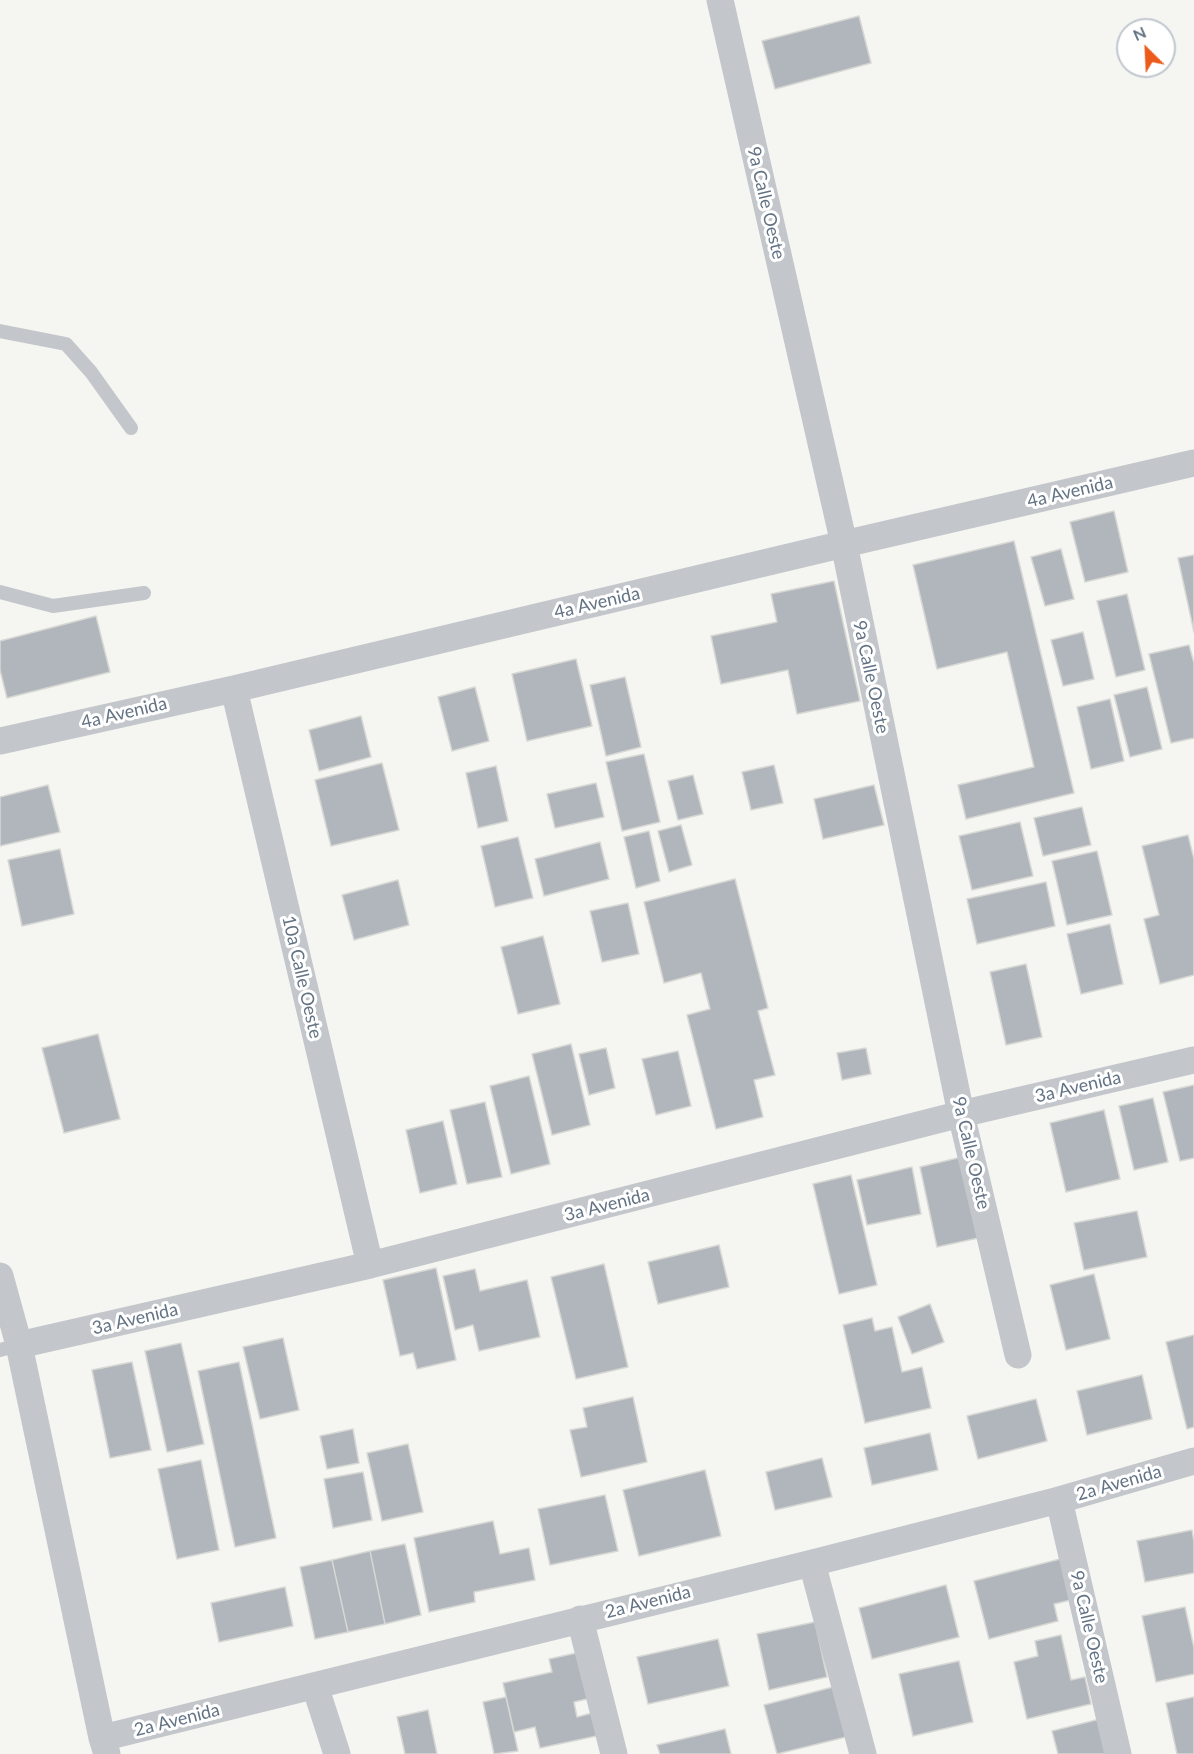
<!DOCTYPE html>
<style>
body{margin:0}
#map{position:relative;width:1194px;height:1754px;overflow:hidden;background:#f5f6f2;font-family:Lato,sans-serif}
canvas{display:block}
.north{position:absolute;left:1116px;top:18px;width:60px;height:60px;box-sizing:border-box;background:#fff;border:2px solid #c1c7ce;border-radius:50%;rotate:336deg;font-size:16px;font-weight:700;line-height:24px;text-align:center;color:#637384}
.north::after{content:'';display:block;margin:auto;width:21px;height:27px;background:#eb5c1c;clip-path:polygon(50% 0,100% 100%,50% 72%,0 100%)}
</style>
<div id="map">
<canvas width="1194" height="1754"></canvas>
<div class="north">N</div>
</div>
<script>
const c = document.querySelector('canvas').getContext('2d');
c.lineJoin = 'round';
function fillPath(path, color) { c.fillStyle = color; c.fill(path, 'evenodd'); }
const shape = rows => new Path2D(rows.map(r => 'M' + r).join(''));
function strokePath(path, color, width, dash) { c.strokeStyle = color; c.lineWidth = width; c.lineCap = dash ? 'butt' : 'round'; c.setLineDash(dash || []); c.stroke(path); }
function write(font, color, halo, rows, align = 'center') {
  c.font = font + ' Lato,sans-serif'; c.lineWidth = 6; c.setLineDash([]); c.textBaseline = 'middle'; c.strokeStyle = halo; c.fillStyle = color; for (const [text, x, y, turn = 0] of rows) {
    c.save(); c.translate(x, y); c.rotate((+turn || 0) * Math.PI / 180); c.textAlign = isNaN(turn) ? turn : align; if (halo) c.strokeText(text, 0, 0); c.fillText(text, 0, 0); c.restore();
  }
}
const building = shape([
 [859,16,871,63,775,89,762,41,859,16],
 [1114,511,1128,572,1085,582,1070,522,1114,511],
 [1014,541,1074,793,966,819,958,785,1034,767,1007,652,937,669,913,565,1014,541],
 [1061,549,1074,599,1045,606,1031,557,1061,549],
 [1194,555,1194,632,1178,558,1194,555],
 [834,581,860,701,797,714,788,670,721,684,711,636,777,622,771,594,834,581],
 [1127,594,1145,670,1116,677,1097,601,1127,594],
 [96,616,110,672,7,698,0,670,0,641,96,616],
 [1083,632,1094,679,1063,686,1051,640,1083,632],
 [1189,645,1194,663,1194,738,1171,743,1149,654,1189,645],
 [576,659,592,726,527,741,512,674,576,659],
 [625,677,641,747,606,756,590,685,625,677],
 [475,687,489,741,452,751,438,697,475,687],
 [1147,687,1162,749,1130,757,1114,695,1147,687],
 [1110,699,1124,761,1091,769,1077,707,1110,699],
 [361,716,371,757,319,771,309,730,361,716],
 [644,754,660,822,622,831,606,762,644,754],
 [382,763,399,830,331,846,315,780,382,763],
 [774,765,783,803,751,810,742,772,774,765],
 [496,766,508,821,478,828,466,773,496,766],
 [693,775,703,814,678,820,668,781,693,775],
 [596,783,604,817,555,828,547,794,596,783],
 [48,785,60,832,0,846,0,797,48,785],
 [874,785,884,825,823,839,814,799,874,785],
 [1082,807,1091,845,1043,856,1034,818,1082,807],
 [1020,822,1033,876,972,890,959,836,1020,822],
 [681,825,692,865,669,872,658,831,681,825],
 [649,831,660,881,636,888,624,837,649,831],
 [1188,835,1194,859,1194,975,1160,984,1144,919,1159,915,1142,846,1188,835],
 [518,837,533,898,495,907,481,846,518,837],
 [600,842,609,879,544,896,535,859,600,842],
 [60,849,74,914,22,926,8,860,60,849],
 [1097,851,1112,915,1067,925,1052,861,1097,851],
 [735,879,768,1008,758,1011,775,1075,754,1080,763,1117,716,1129,687,1015,710,1009,701,973,664,983,644,902,735,879],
 [398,880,409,925,354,940,342,895,398,880],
 [1046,882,1055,926,977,944,967,899,1046,882],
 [628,903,639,954,602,962,590,911,628,903],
 [1110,924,1123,984,1081,994,1067,934,1110,924],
 [543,936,560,1004,518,1014,501,947,543,936],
 [1026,964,1042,1037,1006,1045,990,972,1026,964],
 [98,1034,120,1119,64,1133,42,1048,98,1034],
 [571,1044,590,1125,552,1135,532,1054,571,1044],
 [606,1048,615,1088,589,1095,579,1054,606,1048],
 [866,1048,871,1074,842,1080,837,1053,866,1048],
 [678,1051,691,1106,656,1115,642,1059,678,1051],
 [529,1076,550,1164,511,1174,490,1086,529,1076],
 [1194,1085,1194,1158,1180,1161,1163,1092,1194,1085],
 [1153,1098,1168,1162,1134,1170,1119,1106,1153,1098],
 [485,1102,502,1177,467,1184,450,1110,485,1102],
 [1104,1110,1120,1179,1066,1192,1050,1123,1104,1110],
 [443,1121,457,1184,420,1193,406,1130,443,1121],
 [966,1156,983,1237,937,1247,920,1167,966,1156],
 [912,1167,921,1214,867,1225,857,1180,912,1167],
 [851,1175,877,1285,839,1294,813,1184,851,1175],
 [1137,1211,1147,1257,1084,1270,1074,1223,1137,1211],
 [719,1245,729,1287,658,1304,648,1262,719,1245],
 [604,1264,628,1367,576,1379,551,1277,604,1264],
 [436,1268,456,1360,417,1369,413,1353,400,1356,383,1280,436,1268],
 [475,1269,480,1291,527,1280,540,1337,479,1351,473,1325,455,1330,443,1276,475,1269],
 [1094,1274,1110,1339,1066,1350,1050,1285,1094,1274],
 [930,1304,944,1342,912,1354,898,1317,930,1304],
 [872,1318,875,1331,892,1327,902,1372,922,1367,931,1408,865,1423,843,1325,872,1318],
 [1194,1335,1194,1427,1187,1429,1166,1342,1194,1335],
 [283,1338,299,1410,260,1419,243,1347,283,1338],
 [181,1343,204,1444,167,1452,145,1351,181,1343],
 [132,1362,151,1450,110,1458,92,1370,132,1362],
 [239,1362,276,1538,235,1547,198,1371,239,1362],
 [1142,1375,1152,1419,1087,1435,1077,1391,1142,1375],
 [633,1397,647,1462,581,1477,570,1430,587,1427,583,1408,633,1397],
 [1036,1399,1047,1441,978,1459,967,1416,1036,1399],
 [353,1429,359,1463,327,1469,320,1436,353,1429],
 [930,1433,938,1470,872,1485,864,1448,930,1433],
 [408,1444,423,1512,382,1521,367,1453,408,1444],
 [822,1458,832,1497,775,1510,766,1472,822,1458],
 [201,1460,219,1550,177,1559,158,1469,201,1460],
 [705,1470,721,1536,639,1556,623,1490,705,1470],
 [363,1472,372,1520,333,1528,324,1479,363,1472],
 [605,1495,618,1551,550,1565,538,1509,605,1495],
 [493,1521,500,1554,529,1548,535,1580,474,1592,475,1602,429,1612,414,1538,493,1521],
 [1192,1530,1194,1542,1194,1573,1145,1582,1137,1541,1192,1530],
 [405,1544,421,1615,385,1624,370,1551,405,1544],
 [370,1551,385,1624,348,1632,332,1560,370,1551],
 [1064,1558,1075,1599,1054,1604,1058,1621,989,1639,974,1581,1064,1558],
 [332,1560,348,1632,315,1639,300,1567,332,1560],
 [946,1585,959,1637,872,1659,859,1608,946,1585],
 [285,1587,293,1626,219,1642,211,1603,285,1587],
 [1185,1607,1194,1648,1194,1674,1156,1682,1142,1616,1185,1607],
 [815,1622,827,1677,769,1690,757,1634,815,1622],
 [1061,1635,1071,1680,1085,1677,1091,1704,1027,1719,1014,1662,1038,1656,1035,1641,1061,1635],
 [718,1639,729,1686,648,1704,637,1657,718,1639],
 [581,1652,591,1698,574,1702,577,1717,596,1712,601,1735,540,1748,535,1727,514,1732,503,1683,552,1672,549,1659,581,1652],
 [959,1661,973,1722,913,1736,899,1674,959,1661],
 [833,1687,846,1737,777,1754,764,1705,833,1687],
 [506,1697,518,1751,494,1754,483,1702,506,1697],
 [1194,1697,1194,1754,1177,1754,1166,1703,1194,1697],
 [428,1710,437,1754,405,1754,397,1717,428,1710],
 [1100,1719,1108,1754,1058,1754,1052,1731,1100,1719],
 [725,1729,731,1754,660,1754,657,1745,725,1729]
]);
const lane = shape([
 [0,331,66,344,91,372,131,428],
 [0,592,53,606,144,593],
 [0,1350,19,1345]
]);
const street = shape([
 [720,0,844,544,961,1114,1018,1355],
 [234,689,370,1265],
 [0,741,234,689,844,544,1194,463],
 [0,1276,19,1345,102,1738,107,1754],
 [19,1345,370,1265,961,1114,1194,1060],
 [1059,1500,1118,1754],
 [812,1563,863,1754],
 [580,1619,614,1754],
 [315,1686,337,1754],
 [102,1738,812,1563,1059,1500,1194,1461]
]);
const streetNames = [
 ["9a Calle Oeste",766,203,77],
 ["4a Avenida",1070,492,-13],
 ["4a Avenida",597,603,-13],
 ["9a Calle Oeste",871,677,78],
 ["4a Avenida",124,713,-13],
 ["10a Calle Oeste",302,977,77],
 ["3a Avenida",1078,1087,-13],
 ["9a Calle Oeste",971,1153,77],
 ["3a Avenida",607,1205,-14],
 ["3a Avenida",135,1319,-13],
 ["2a Avenida",1119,1483,-16],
 ["2a Avenida",648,1602,-14],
 ["9a Calle Oeste",1089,1627,77],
 ["2a Avenida",177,1720,-14]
];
fillPath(building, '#b0b6bc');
strokePath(building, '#d7d7d4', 1.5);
strokePath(lane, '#c3c6ca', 14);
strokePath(street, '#c3c6ca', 27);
write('18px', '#637384', '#fff', streetNames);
</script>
